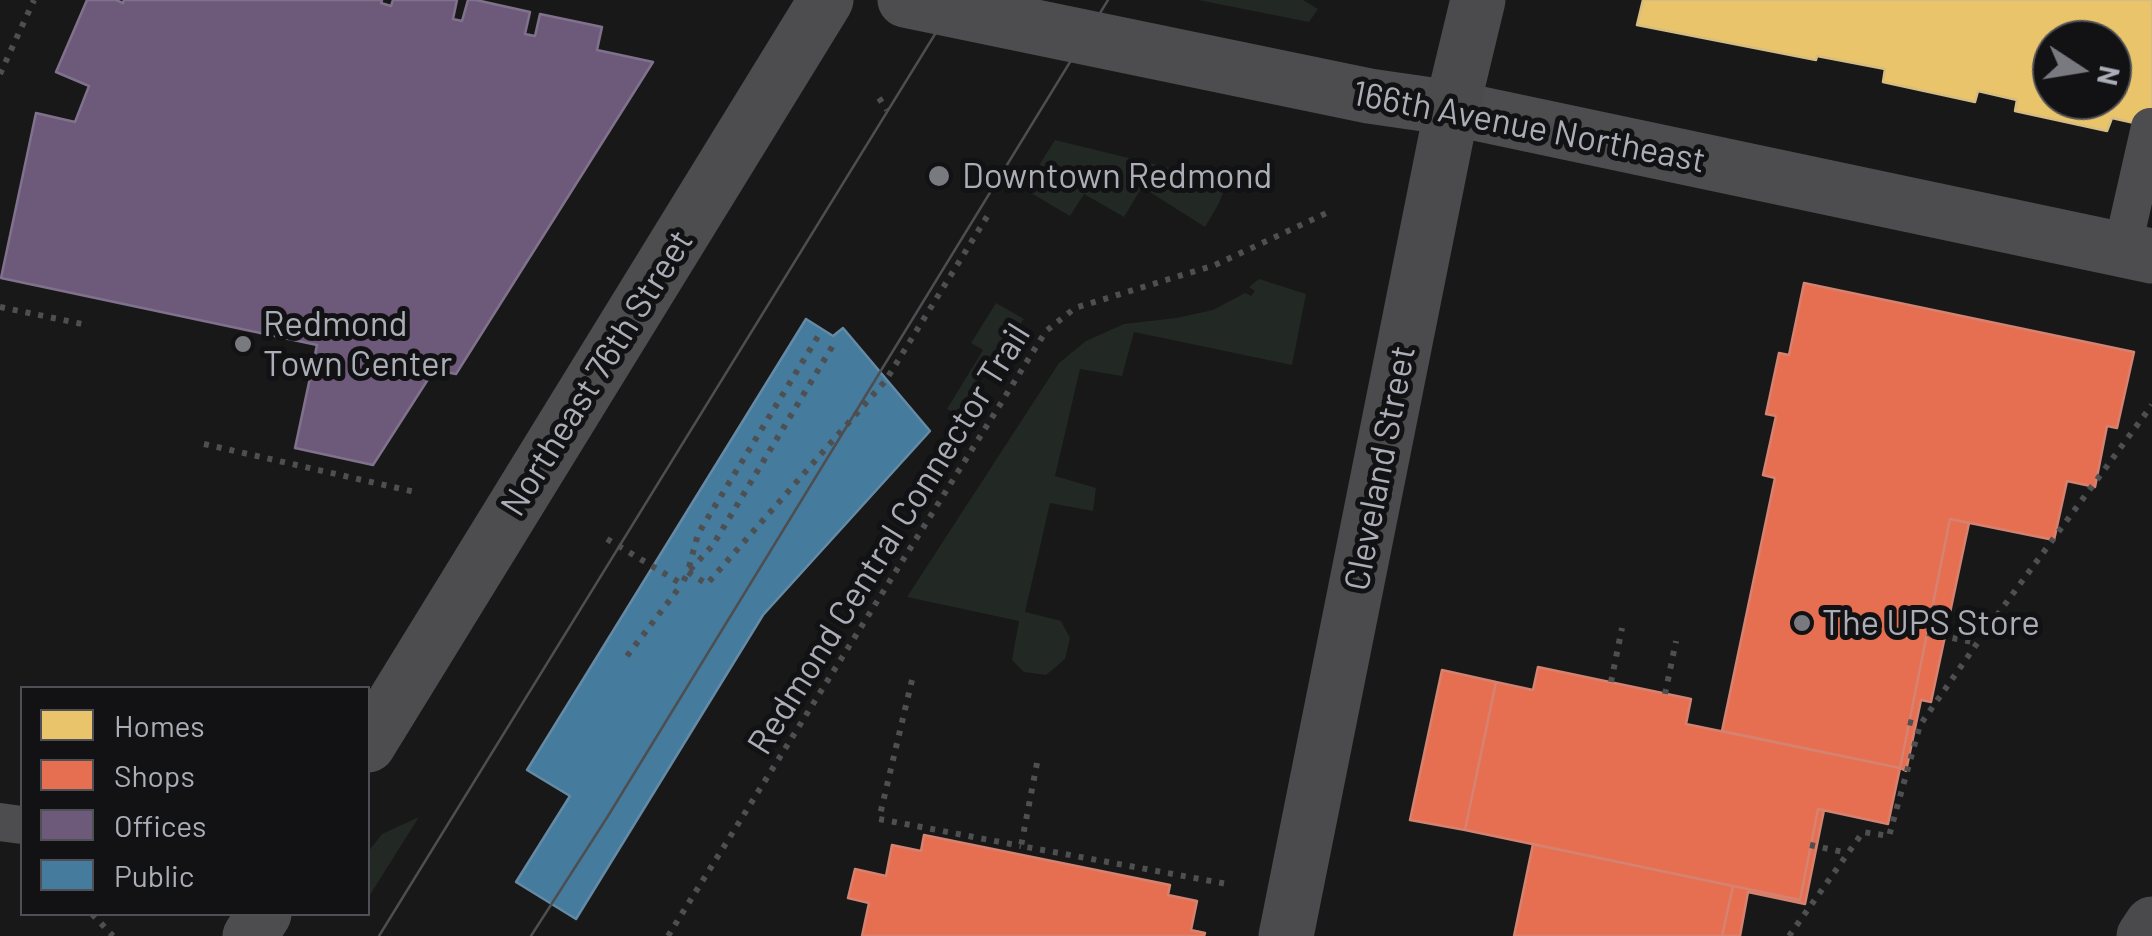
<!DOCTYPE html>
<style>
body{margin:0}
#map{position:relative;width:2152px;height:936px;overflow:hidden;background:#181818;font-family:Barlow,sans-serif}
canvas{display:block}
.legend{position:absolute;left:20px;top:686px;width:350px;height:230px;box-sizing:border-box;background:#121214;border:2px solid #4f5055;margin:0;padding:12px 18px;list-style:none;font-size:30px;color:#abaeb7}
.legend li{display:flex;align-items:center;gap:20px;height:50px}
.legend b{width:50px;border:2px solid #4f5055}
.north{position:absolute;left:2032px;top:20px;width:100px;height:100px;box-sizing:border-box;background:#121214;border:2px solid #4f5055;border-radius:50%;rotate:102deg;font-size:28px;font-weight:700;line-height:40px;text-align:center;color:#abaeb7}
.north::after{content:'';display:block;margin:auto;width:35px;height:45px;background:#787a7f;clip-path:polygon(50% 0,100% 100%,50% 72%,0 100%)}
</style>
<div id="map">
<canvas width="2152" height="936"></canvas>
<ul class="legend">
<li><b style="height:28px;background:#e9c46a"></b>Homes</li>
<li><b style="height:28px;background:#e76f51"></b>Shops</li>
<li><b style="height:28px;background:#6d597a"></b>Offices</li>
<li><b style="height:28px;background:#457b9d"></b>Public</li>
</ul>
<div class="north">N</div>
</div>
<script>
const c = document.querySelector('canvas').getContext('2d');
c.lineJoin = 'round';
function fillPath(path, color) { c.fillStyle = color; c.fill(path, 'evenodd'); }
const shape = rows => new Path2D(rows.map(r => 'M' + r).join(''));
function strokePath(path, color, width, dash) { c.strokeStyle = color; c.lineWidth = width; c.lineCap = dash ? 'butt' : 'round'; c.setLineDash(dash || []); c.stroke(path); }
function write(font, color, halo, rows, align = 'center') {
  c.font = font + ' Barlow,sans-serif'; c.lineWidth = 10; c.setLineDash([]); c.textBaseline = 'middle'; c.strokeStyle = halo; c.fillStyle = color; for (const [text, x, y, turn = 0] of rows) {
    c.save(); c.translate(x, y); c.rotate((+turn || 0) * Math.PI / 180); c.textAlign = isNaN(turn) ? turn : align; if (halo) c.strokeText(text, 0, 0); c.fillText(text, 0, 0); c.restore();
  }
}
const green = shape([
 [1198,0,1303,0,1318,9,1309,22],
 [1055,140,1227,182,1219,203,1205,227,1142,187,1124,217,1084,194,1070,216,1024,189],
 [1259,279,1306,294,1292,365,1134,332,1122,376,1080,369,1055,476,1096,488,1093,511,1050,503,1025,612,1061,621,1070,638,1065,659,1046,675,1024,672,1012,660,1019,621,907,597,1059,363,1086,341,1124,324,1176,318,1213,310,1245,293,1251,296,1255,291,1249,287],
 [996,303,1024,319,987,367,958,415,947,409,983,350,971,343],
 [419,817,368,898,368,852,382,834]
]);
const homes = shape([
 [1643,0,2152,0,2152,127,2112,118,2107,131,2015,111,2017,100,1978,91,1975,102,1883,82,1885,69,1817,56,1816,60,1637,25,1643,0],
 [2052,40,2112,40,2112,100,2052,100,2052,40]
]);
const shops = shape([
 [1804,283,2134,352,2117,428,2107,426,2095,487,2067,481,2054,540,1950,519,1900,768,1722,731,1775,478,1763,475,1776,416,1766,414,1779,353,1789,355,1804,283],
 [1950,519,1969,523,1931,702,1921,700,1906,771,1900,768,1950,519],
 [1538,667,1691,699,1686,724,1900,768,1888,824,1818,809,1800,900,1465,830,1496,682,1533,690,1538,667],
 [1442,670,1496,682,1465,830,1410,820,1442,670],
 [1818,809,1824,810,1805,904,1748,892,1740,936,1722,936,1733,886,1800,900,1818,809],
 [924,835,1170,885,1168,895,1197,901,1191,930,1205,933,1204,936,862,936,869,903,848,898,855,869,886,876,892,845,921,851,924,835],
 [1533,844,1733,886,1722,936,1514,936,1533,844]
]);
const offices = shape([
 [87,0,116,0,123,3,124,0,382,0,381,3,391,6,393,0,457,0,453,19,462,21,468,0,476,0,530,12,525,34,535,36,540,14,602,27,597,50,653,62,456,374,434,370,373,465,295,448,317,345,1,278,36,113,75,122,89,86,56,72,87,0]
]);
const public = shape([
 [806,319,833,336,843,328,930,431,763,615,576,919,516,882,570,796,527,770,806,319]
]);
const path = shape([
 [0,74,34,0],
 [879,98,887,110],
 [0,307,87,325],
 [204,444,415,492],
 [607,539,682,584,688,572,713,545,835,342],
 [689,567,698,534,820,333],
 [688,572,707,584,886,380,988,215],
 [1932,608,1992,622],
 [1927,633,1978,643],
 [627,656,682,584],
 [912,680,879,819,1021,846],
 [1611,682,1622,628],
 [1665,694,1676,641],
 [1908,722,1920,725],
 [1037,763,1021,846,1227,884],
 [1810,845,1848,853],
 [92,914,113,936],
 [668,936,1046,331,1075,308,1215,265,1333,210],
 [1789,936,1863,832,1889,836,1920,725,1992,622,2152,405]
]);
const service = shape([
 [2122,250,2150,127],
 [0,822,22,825]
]);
const tertiary = shape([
 [905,0,1369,96,1452,108,2152,256],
 [368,745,826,0],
 [250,936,264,914]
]);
const secondary = shape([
 [1286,936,1452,108,1478,0]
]);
const primary = shape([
 [2144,936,2152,924]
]);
const tram = shape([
 [379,936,956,0],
 [531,936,608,816,1108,0]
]);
const markers = [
 [939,176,12,"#787a7f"],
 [243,344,10,"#787a7f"],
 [1802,623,10,"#787a7f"]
];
const streetNames = [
 ["166th Avenue Northeast",1529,127,11],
 ["Northeast 76th Street",597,373,-58],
 ["Cleveland Street",1380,468,-79],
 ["Redmond Central Connector Trail",889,539,-58]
];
const poiNames = [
 ["Downtown Redmond",962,176],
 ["Redmond",263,324],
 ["Town Center",263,364],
 ["The UPS Store",1822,623]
];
fillPath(green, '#222823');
fillPath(homes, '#e9c46a');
strokePath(homes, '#d6bd81', 2.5);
fillPath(shops, '#e76f51');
strokePath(shops, '#d58270', 2.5);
fillPath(offices, '#6d597a');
strokePath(offices, '#80728c', 2.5);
fillPath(public, '#457b9d');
strokePath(public, '#648aa5', 2.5);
strokePath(path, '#4e4f51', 6, [5, 8]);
strokePath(service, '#4d4d50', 38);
strokePath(tertiary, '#4d4d50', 55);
strokePath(secondary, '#4b4b4e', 55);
strokePath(primary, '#4a4a4c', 55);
strokePath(tram, '#4e4e51', 2.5);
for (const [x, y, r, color] of markers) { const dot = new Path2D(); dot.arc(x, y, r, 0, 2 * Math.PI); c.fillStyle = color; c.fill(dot); strokePath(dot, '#121214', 4); }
write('35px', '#abaeb7', '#121214', streetNames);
write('35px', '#abaeb7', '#121214', poiNames, 'left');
</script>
